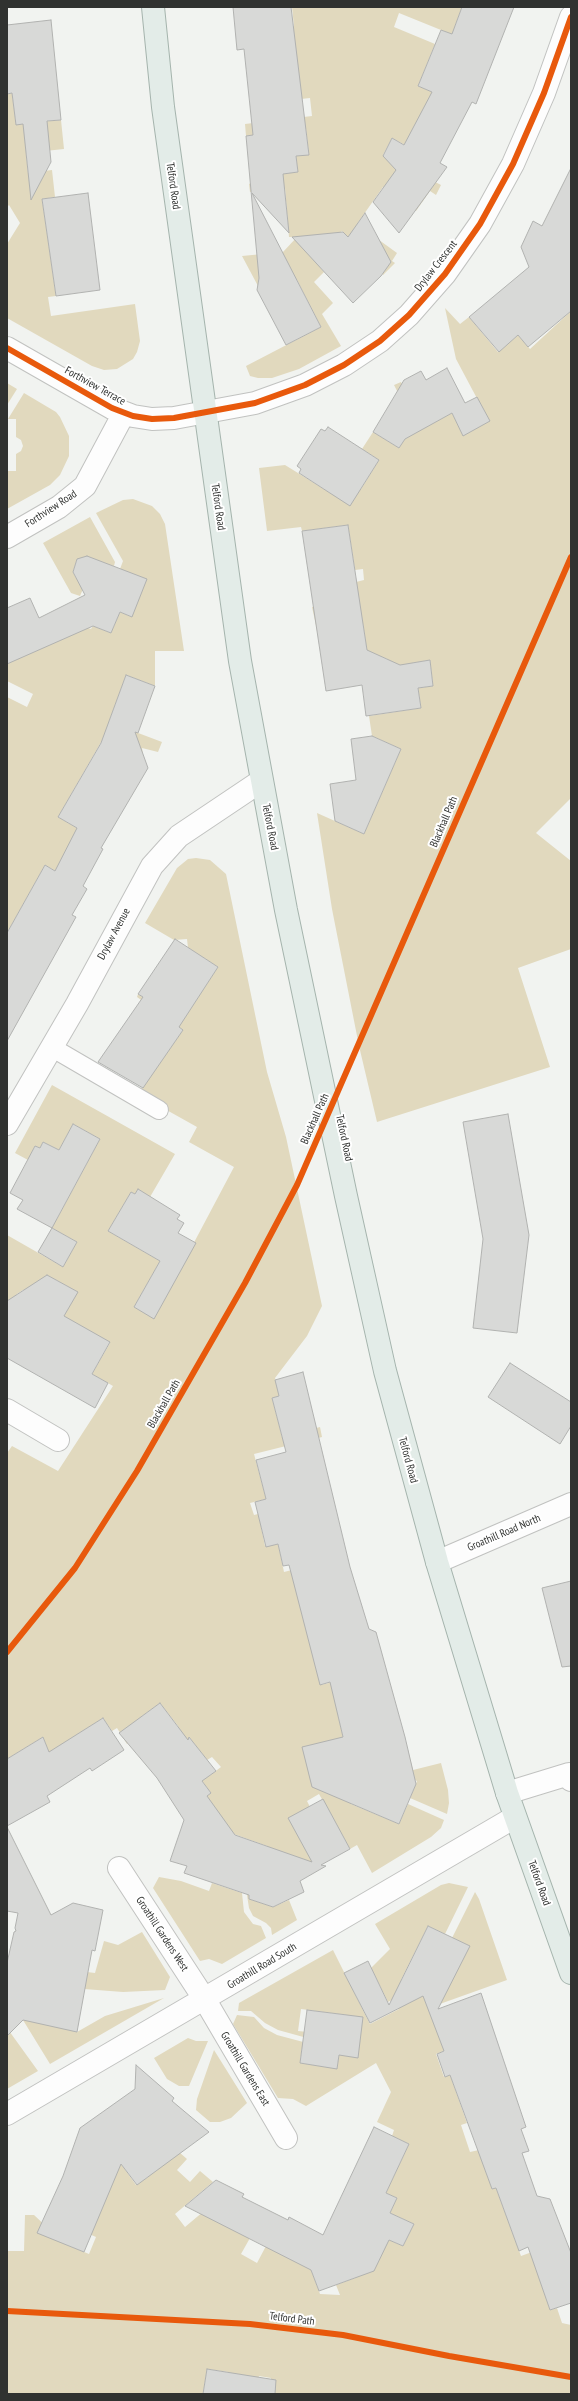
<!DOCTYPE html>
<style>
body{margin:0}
#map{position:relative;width:578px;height:2401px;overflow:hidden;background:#f1f3f0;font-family:"PT Sans Narrow",sans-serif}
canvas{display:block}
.frame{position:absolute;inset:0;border:8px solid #303230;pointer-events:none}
</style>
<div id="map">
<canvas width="578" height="2401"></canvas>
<div class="frame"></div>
</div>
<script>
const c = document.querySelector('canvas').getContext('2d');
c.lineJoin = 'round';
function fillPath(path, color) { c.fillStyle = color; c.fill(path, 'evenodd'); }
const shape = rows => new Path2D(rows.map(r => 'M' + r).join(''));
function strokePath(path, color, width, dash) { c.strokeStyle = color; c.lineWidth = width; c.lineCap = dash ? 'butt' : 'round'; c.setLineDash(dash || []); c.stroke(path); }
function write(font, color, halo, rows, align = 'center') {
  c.font = font + ' "PT Sans Narrow",sans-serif'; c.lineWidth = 4; c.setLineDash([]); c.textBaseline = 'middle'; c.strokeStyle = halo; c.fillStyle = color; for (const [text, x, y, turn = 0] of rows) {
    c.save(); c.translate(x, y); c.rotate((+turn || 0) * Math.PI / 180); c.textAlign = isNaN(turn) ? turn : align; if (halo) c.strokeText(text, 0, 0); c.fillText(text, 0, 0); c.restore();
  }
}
const green = shape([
 [292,7,462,7,455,26,482,36,478,45,399,13,394,27,435,44,418,86,456,102,405,145,392,138,383,155,441,185,436,195,430,191,416,211,383,187,357,224,397,253,392,261,395,263,383,275,342,231,326,245,320,267,324,272,314,282,333,303,322,314,341,346,299,369,272,378,258,378,250,376,246,366,321,327,297,280,270,274,258,280,258,286,242,256,283,252,297,237,289,237,285,188,250,192,249,184,251,183,250,177,298,172,296,156,309,154,306,129,246,136,245,124,312,116,310,98,301,99,287,27,294,26],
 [12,93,16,124,61,120,64,149,26,153,28,173,52,170,55,197,42,199,56,296,48,297,51,316,135,304,140,341,137,352,133,359,117,369,104,370,92,366,7,318,7,244,20,223,9,205,7,207,7,94],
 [531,265,571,287,571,798,536,833,571,861,571,949,518,968,550,1067,377,1122,359,1046,332,909,317,813,364,834,401,749,372,736,369,716,421,708,418,688,433,686,430,660,413,663,414,675,389,672,387,659,382,657,368,659,363,624,317,630,312,607,334,603,356,582,364,580,363,569,355,570,348,525,302,531,301,527,267,531,259,468,285,465,332,494,343,477,361,489,379,460,362,449,373,432,399,448,414,424,394,385,401,382,425,427,452,413,464,435,489,421,456,359,445,308,460,324,469,317,498,352,518,335,530,349,570,312],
 [7,383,17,389,7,405],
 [24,393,56,412,60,417,69,436,69,456,60,475,50,485,7,509,7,471,16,471,16,454,21,451,23,446,21,440,16,437,16,419,8,419],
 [133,499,152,506,160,514,165,524,184,651,155,651,155,686,126,675,109,722,162,742,158,752,142,748,143,755,104,737,58,817,87,834,82,886,45,865,7,933,7,697,27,707,33,694,7,681,7,664,70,621,91,629,93,626,111,633,120,612,132,617,120,569,123,561,96,513,123,500],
 [90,517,115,562,114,566,77,559,73,572,76,578,86,582,80,596,71,593,43,543],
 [196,858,210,860,226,874,267,1072,286,1137,322,1306,307,1336,275,1378,279,1396,272,1398,282,1437,320,1427,322,1437,254,1454,266,1499,250,1503,254,1515,270,1511,273,1524,261,1527,265,1546,278,1544,284,1572,323,1562,321,1685,360,1675,338,1715,343,1737,380,1757,408,1750,413,1770,441,1763,448,1790,449,1803,447,1814,410,1798,417,1781,364,1758,351,1804,399,1824,408,1804,444,1820,441,1828,431,1837,372,1873,357,1845,350,1849,319,1794,307,1801,310,1807,317,1871,261,1863,267,1846,220,1829,207,1796,211,1793,194,1770,201,1765,209,1776,221,1767,212,1757,207,1760,189,1737,184,1757,178,1726,160,1703,141,1717,150,1728,127,1744,117,1728,112,1731,103,1718,49,1753,43,1737,7,1759,7,1453,12,1446,58,1471,113,1386,92,1374,110,1343,57,1328,77,1292,56,1280,27,1333,36,1297,23,1290,17,1294,12,1303,7,1300,7,1235,63,1267,77,1242,36,1219,57,1219,100,1139,73,1124,59,1150,43,1142,40,1148,35,1146,28,1160,15,1153,52,1085,175,1154,150,1197,138,1190,135,1194,131,1192,108,1231,160,1261,134,1307,154,1318,234,1167,189,1142,197,1127,138,1094,183,1030,137,997,138,994,158,1007,185,1017,218,967,188,948,187,939,174,940,145,923,177,868,188,859],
 [159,1877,181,1881,209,1891,212,1883,242,1893,244,1912,253,1924,261,1926,266,1938,222,1964,209,1959,200,1961,153,1888],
 [449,1883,468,1887,445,1934,428,1926,401,1980,409,1984,469,1946,452,1938,475,1892,479,1899,507,1980,437,2005,444,2025,444,2051,436,2054,444,2077,450,2075,467,2123,461,2125,470,2152,479,2150,492,2189,496,2188,521,2256,532,2252,550,2310,557,2308,562,2323,571,2325,571,2394,239,2394,226,2384,228,2372,207,2369,203,2394,7,2394,7,2251,24,2251,25,2215,34,2215,65,2244,89,2254,96,2237,80,2230,112,2151,136,2185,148,2177,126,2106,187,2159,177,2170,190,2182,200,2171,213,2182,175,2214,185,2227,210,2206,250,2238,241,2254,257,2263,266,2246,310,2267,320,2294,340,2295,336,2285,355,2278,351,2267,389,2240,403,2246,414,2224,390,2213,397,2198,386,2193,409,2144,392,2136,394,2130,377,2122,391,2092,376,2063,306,2106,293,2099,278,2098,233,2024,237,2015,254,2017,264,2028,277,2035,307,2043,302,2048,300,2063,337,2068,345,2015,301,2009,298,2031,308,2032,307,2038,278,2030,265,2023,251,2011,238,2011,239,2003,333,1950,370,2024,399,2009,394,1999,388,2002,371,1968,390,1949,375,1924,441,1885],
 [259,2376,271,2378,269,2389,257,2387],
 [247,1895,249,1895,249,1899,273,1907,289,1900,297,1920,272,1935,271,1928,266,1923,253,1916,249,1908],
 [142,1932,170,1977,165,1990,123,1992,84,1989,87,1972,95,1973,104,1941,118,1945],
 [7,1994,77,2032,105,2016,164,1998,50,2064],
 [7,2028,38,2071,7,2089],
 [188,2038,196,2041,208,2041,189,2086,179,2086,167,2079,154,2058],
 [214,2050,247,2103,231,2118,220,2122,210,2122,196,2110,197,2099]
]);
const building = shape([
 [233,7,291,7,309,155,296,156,298,172,283,174,289,233,252,193,321,327,286,345,257,290,259,278,246,136,253,135,244,49,237,50,233,7],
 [462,7,514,7,476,104,472,102,440,163,447,167,399,233,373,202,396,170,383,156,392,138,404,145,432,92,418,86,441,30,452,34,462,7],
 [51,20,61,120,47,121,51,162,31,200,23,124,16,125,12,93,7,94,7,25,51,20],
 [571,168,571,311,528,347,518,335,499,352,469,317,529,267,521,247,533,221,542,226,571,168],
 [88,193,100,290,56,296,42,199,88,193],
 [365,213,391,262,381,276,353,303,292,237,343,232,348,237,365,213],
 [447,368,465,403,477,397,490,421,463,436,452,413,405,439,399,448,373,432,404,380,421,371,426,380,447,368],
 [328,427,379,460,350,506,299,473,301,469,297,466,321,429,325,431,328,427],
 [348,525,367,650,400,665,430,660,433,686,418,688,421,708,366,716,362,685,326,691,302,531,348,525],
 [87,556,147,579,132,617,120,612,111,633,93,626,7,664,7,608,30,598,39,618,85,595,73,572,77,559,87,556],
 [126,675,155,686,138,733,135,732,148,768,101,848,103,849,83,886,87,889,72,915,76,917,7,1041,7,933,45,865,55,871,77,828,58,817,101,743,126,675],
 [372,736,401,749,364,834,335,821,330,784,356,780,351,739,372,736],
 [175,939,218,967,179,1027,183,1030,143,1088,98,1062,143,997,138,994,175,939],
 [508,1114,529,1235,517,1333,473,1328,483,1239,463,1122,508,1114],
 [73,1124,100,1139,52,1228,17,1209,23,1200,10,1193,35,1146,40,1148,43,1142,59,1150,73,1124],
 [138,1189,180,1215,177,1219,184,1223,178,1233,196,1243,154,1319,134,1307,160,1261,108,1231,131,1192,135,1194,138,1189],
 [52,1228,77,1242,63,1267,38,1252,52,1228],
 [47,1275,78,1292,64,1316,110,1342,92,1374,108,1383,95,1408,7,1358,7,1301,47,1275],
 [510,1363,571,1402,571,1426,560,1444,488,1397,510,1363],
 [303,1372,350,1567,369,1629,376,1632,405,1737,416,1784,399,1824,312,1787,302,1747,343,1737,330,1682,320,1685,289,1565,283,1566,278,1544,266,1547,255,1502,266,1499,256,1460,286,1452,272,1398,279,1396,275,1380,303,1372],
 [571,1581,571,1666,562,1667,542,1588,571,1581],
 [160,1703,188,1740,189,1737,216,1771,202,1781,211,1793,207,1796,235,1835,312,1862,288,1818,323,1799,350,1849,321,1865,326,1866,300,1881,304,1892,273,1907,249,1899,249,1895,184,1873,187,1866,170,1861,184,1820,157,1778,119,1733,160,1703],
 [103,1718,124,1750,92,1771,90,1768,47,1796,50,1802,7,1826,7,1759,43,1737,49,1752,103,1718],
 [7,1827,51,1915,73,1903,103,1910,95,1951,92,1950,77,2032,23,2020,7,2036,7,1963,14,1932,16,1931,15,1928,18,1913,7,1911,7,1827],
 [428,1926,470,1946,438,2009,481,1993,526,2127,521,2129,529,2151,522,2153,537,2196,550,2199,571,2253,571,2303,550,2310,528,2247,519,2251,496,2188,492,2189,450,2075,445,2077,437,2054,444,2051,423,1996,370,2023,344,1973,368,1961,389,2005,428,1926],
 [307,2010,363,2017,358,2058,339,2055,337,2069,300,2063,307,2010],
 [136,2065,174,2098,172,2101,209,2132,137,2185,121,2164,84,2252,37,2233,63,2176,80,2128,135,2089,136,2065],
 [374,2127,409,2144,386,2193,397,2198,390,2213,414,2224,403,2246,389,2240,374,2271,319,2291,311,2270,185,2206,216,2180,244,2194,242,2197,288,2220,289,2217,323,2235,374,2127],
 [207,2369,276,2380,275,2394,203,2394,207,2369]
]);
const service = shape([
 [51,1047,159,1110]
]);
const minor = shape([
 [7,348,112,408,133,416,152,419,174,418,255,403,305,385,344,365,380,341,409,315,445,274,480,224,513,164,544,93,571,17],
 [7,537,59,507,85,486,124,413],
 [7,1124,77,1004,152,866,179,836,261,781],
 [7,1410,58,1440],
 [507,1793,569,1774,571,1780],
 [119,1868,205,2000,286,2138],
 [7,2114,515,1817]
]);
const tertiary = shape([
 [437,1562,571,1504]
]);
const primary = shape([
 [153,7,163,107,240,661,286,910,346,1196,385,1371,437,1562,507,1793,571,1973]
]);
const cycleway = shape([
 [7,348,112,408,133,416,152,419,174,418,255,403,305,385,344,365,380,341,409,315,445,274,480,224,513,164,544,93,571,17],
 [7,1652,75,1568,137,1471,245,1283,297,1185,571,557],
 [7,2311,250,2324,343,2335,449,2356,571,2377]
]);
const streetNames = [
 ["Telford Road",173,186,82],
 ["Drylaw Crescent",436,266,-52],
 ["Forthview Terrace",95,386,29],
 ["Telford Road",218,507,82],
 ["Forthview Road",51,509,-33],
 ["Blackhall Path",444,822,-67],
 ["Telford Road",270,827,79],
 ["Drylaw Avenue",114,934,-62],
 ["Blackhall Path",315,1119,-66],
 ["Telford Road",344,1138,78],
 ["Blackhall Path",164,1404,-60],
 ["Telford Road",408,1460,75],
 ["Groathill Road North",504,1533,-23],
 ["Telford Road",539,1883,70],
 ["Groathill Gardens West",162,1934,57],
 ["Groathill Road South",262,1966,-31],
 ["Groathill Gardens East",245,2069,59],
 ["Telford Path",292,2319,7]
];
fillPath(green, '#e1d9be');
fillPath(building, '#d8d9d7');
strokePath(building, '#b1b2b0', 1);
strokePath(service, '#c1c2c0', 20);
strokePath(minor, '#c1c2c0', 24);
strokePath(tertiary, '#c1c2c0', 24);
strokePath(primary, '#a5b4ad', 24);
strokePath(service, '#fdfdfd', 18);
strokePath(minor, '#fdfdfd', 22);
strokePath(tertiary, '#fdfdfd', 22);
strokePath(primary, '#e3ece8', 22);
strokePath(cycleway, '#e8590c', 6);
write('11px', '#303230', '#fff', streetNames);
</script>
